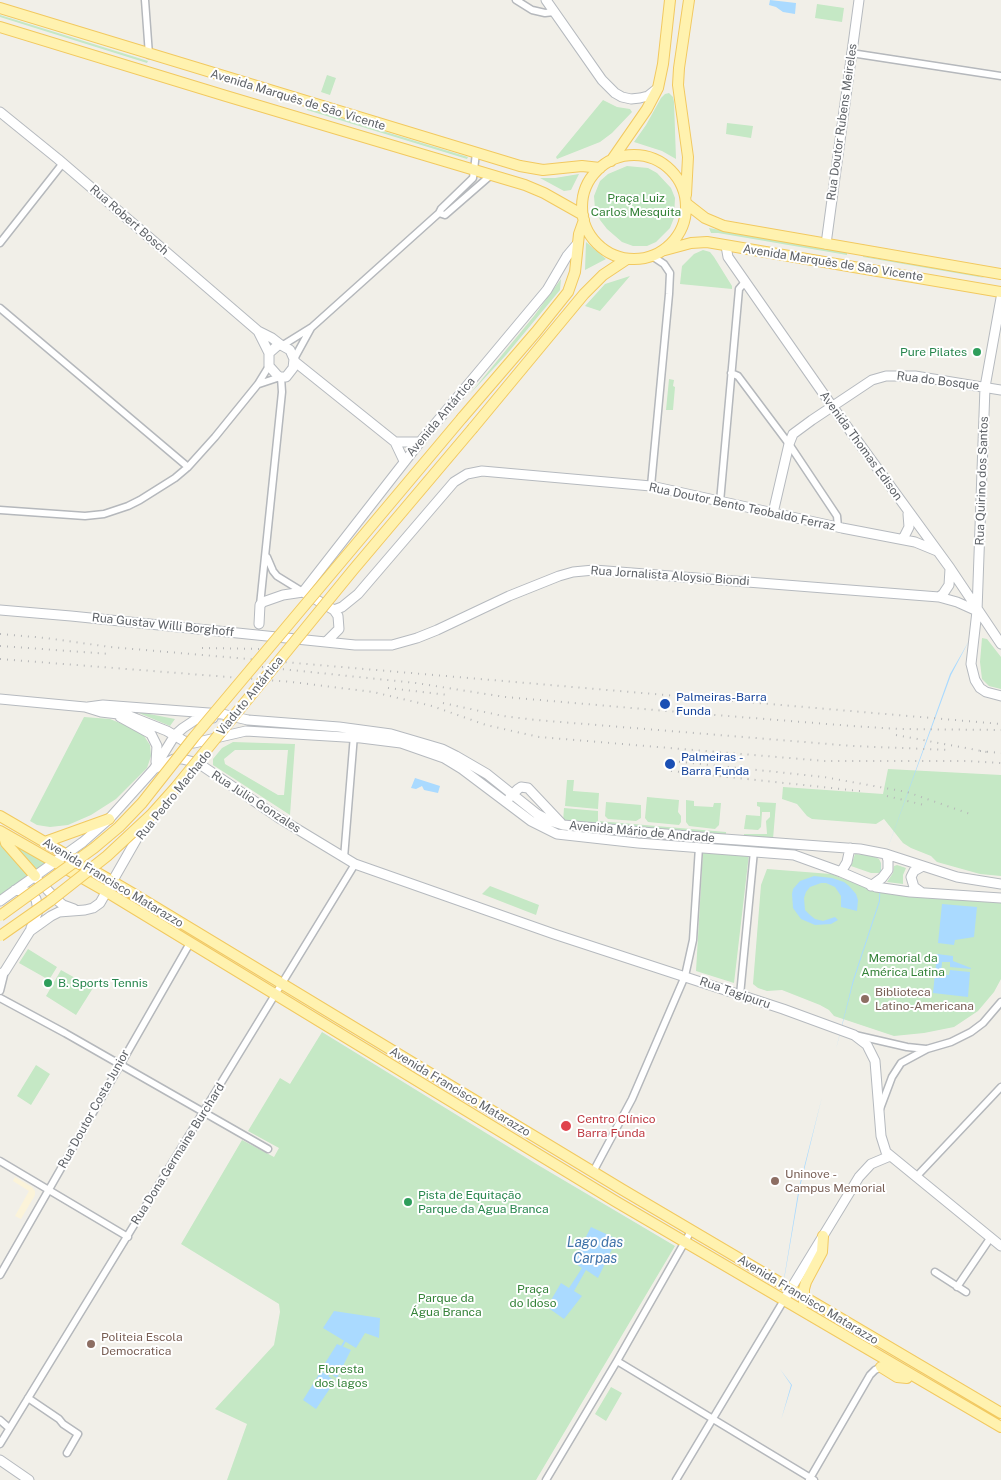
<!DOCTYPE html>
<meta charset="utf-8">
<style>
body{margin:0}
canvas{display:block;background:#f1efe8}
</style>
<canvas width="1001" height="1480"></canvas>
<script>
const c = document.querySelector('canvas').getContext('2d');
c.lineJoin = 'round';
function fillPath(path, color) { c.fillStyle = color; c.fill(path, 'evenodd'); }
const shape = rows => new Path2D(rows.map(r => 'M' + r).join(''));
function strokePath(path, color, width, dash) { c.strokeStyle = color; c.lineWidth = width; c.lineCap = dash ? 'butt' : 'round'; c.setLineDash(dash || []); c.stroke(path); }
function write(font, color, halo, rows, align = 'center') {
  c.font = font + ' "Public Sans",sans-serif'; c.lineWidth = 4; c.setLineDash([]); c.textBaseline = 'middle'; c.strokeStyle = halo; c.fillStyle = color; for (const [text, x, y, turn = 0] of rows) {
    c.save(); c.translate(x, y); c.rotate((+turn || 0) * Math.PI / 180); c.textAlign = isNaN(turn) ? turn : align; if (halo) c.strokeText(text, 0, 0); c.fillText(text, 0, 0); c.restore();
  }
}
const green = shape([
 [817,4,844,8,842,22,815,18],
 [0,15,148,61,147,63,0,17],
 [327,75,336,78,330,95,321,92],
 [669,93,673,97,674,102,676,159,662,151,634,142,646,125,661,98,665,94],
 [603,100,617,107,630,109,632,112,612,133,600,142,557,159,556,157],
 [307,108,468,157,467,159,307,110],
 [727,123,753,126,751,138,726,134],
 [627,166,648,168,657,173,671,188,675,198,674,218,670,228,656,242,647,246,633,246,622,242,607,229,600,220,595,209,594,196,600,181,608,174],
 [579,174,571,190,564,191,540,178,555,178],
 [709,228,847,253,847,255,718,233,711,233],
 [586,242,606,259,585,270],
 [703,250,710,252,714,257,732,286,732,289,680,284,682,266,694,254],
 [863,256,976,275,985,278,863,257],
 [630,276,600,311,585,306,605,284],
 [561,279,560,290,506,355,469,395,534,316],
 [669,379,674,380,673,386,675,387,673,410,666,410],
 [982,638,987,639,1001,657,1001,689,989,686,982,679,980,662],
 [134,711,175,719,170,726],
 [84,717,110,719,135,729,144,736,150,745,151,756,147,768,116,799,91,815,68,825,50,827,37,825,30,821],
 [233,742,295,744,290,815,213,765,213,759,222,748],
 [235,750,288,750,284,795,278,795,225,764,224,759],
 [888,769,1001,775,1001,876,980,874,937,862,931,856,911,848,903,843,884,819,876,824,812,819,807,816,797,804,782,799,783,787,883,794],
 [567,780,574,780,573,791,599,793,598,809,565,806],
 [647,797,679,800,678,812,681,816,681,822,679,825,648,822,645,818],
 [686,800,694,801,694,806,713,807,714,803,721,803,719,825,715,829,689,826,686,822],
 [606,802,641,805,641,818,636,821,608,819,605,816],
 [757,802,776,803,773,839,744,837,744,834,767,834,766,821,770,817,770,812,762,812,761,827,758,830,744,829,746,815,760,816,760,807,757,806],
 [564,808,598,811,598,821,726,832,726,836,563,822],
 [0,840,28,875,0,895],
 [13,843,48,863,35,871],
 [703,851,749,854,734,983,696,971],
 [855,854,873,856,879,859,881,863,881,871,879,873,871,873,851,866],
 [897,865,906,868,903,875,903,884,887,882,893,873,894,866],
 [767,869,831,874,875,891,1001,903,1001,979,994,992,978,1011,954,1027,924,1033,894,1036,834,1016,829,1010,820,1005,782,990,767,991,758,988,753,984,761,885],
 [490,886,539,905,536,915,482,894],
 [28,949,57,967,49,980,19,963],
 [61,970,93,988,76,1015,46,996],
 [322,1032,538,1165,675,1246,536,1480,227,1480,247,1424,215,1409,274,1345,280,1312,279,1304,181,1244,242,1140,274,1157,279,1148,248,1131,280,1078,290,1084],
 [36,1065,50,1074,31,1105,17,1096],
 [611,1387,622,1393,606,1421,595,1414]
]);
const sand = shape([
 [15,1177,32,1187,35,1191,35,1195,21,1219,15,1216,29,1191,13,1181]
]);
const water = shape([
 [770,0,796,3,795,14,783,12,776,7,769,5],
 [985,385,978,548,970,639,951,675,886,853,881,860,880,901,854,980,836,1049,822,1097,800,1187,778,1315,780,1369,792,1385,781,1420,814,1455,821,1480,814,1455,781,1420,791,1385,780,1369,778,1315,799,1187,822,1097,836,1049,853,980,879,901,881,860,886,853,950,674,970,639,978,548],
 [415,778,440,786,438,793,424,790,422,786,416,789,411,788],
 [814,876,832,878,844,882,849,886,856,894,858,900,857,911,841,907,841,896,835,887,826,883,821,883,810,887,806,892,804,898,805,910,810,915,815,919,823,921,835,917,838,920,831,924,815,925,801,919,793,908,792,894,793,889,800,881],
 [942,904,977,907,974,937,955,940,954,945,938,943],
 [937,954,953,956,953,961,971,968,971,969,950,967,950,962,942,962,941,974,949,975,950,970,970,972,968,997,933,993],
 [591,1227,617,1239,598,1278,586,1270,574,1291,582,1296,564,1319,547,1307,561,1283,569,1288,582,1268,573,1262],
 [334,1311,380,1318,379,1338,365,1333,356,1348,323,1328],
 [337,1344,351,1350,337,1378,322,1368],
 [321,1371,335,1381,316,1409,303,1400]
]);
const stream = shape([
 [342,1346,345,1341],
 [328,1375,329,1373]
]);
const street = shape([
 [145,0,149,55],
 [516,0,532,10,545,13,554,12],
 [851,53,1001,76],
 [439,213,445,215,491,175],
 [0,243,63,163],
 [0,308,188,467],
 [283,345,312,327,439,213,441,209,473,178,476,153],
 [294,359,311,328],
 [731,373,738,376,789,444,837,516,838,527],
 [259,384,280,377],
 [651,486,669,294,670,273,664,264,652,256],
 [720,502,739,289,745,282],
 [0,510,85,516,104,514,128,506,140,500,175,478,188,467,215,437,258,384,269,366],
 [267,557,273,571,277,576,303,592],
 [260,605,282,392,281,377],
 [344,858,354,735],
 [0,991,5,971],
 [740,995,754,851],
 [0,998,65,1033,268,1149],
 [855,1035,907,1047,926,1049],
 [880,1109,892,1077,901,1063,927,1049,951,1042,971,1032,983,1023,1001,1002],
 [0,1161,128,1237],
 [593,1172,632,1099,685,976,693,940,699,847],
 [917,1176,1001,1087],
 [935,1272,966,1292],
 [0,1275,190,943],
 [957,1287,991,1237],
 [617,1361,814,1480],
 [28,1398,59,1419,63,1424,78,1434,67,1453],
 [0,1420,9,1428],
 [0,1444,355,864],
 [546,1480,617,1361,691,1231],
 [676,1480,784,1300],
 [809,1480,870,1375,875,1370,881,1367]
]);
const secondary = shape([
 [546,0,602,80,615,93,622,97,631,99,640,98,648,96,658,88],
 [0,112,58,159,258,331,272,338,281,345],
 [826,244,859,0],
 [726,246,728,257,832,406,950,568,1001,644],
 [1001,298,985,387,977,611,971,664,975,680,980,688,986,692,1001,696],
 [258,331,269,353],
 [281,345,290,350,294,359,293,368,286,377,280,377,277,375,269,366,269,353,277,346,281,345],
 [294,361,395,442,404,461],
 [395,442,420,442],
 [773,513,789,444,793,434,812,420,872,380,886,376,915,376,1001,390],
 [903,539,909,527,908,514],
 [303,592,420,442,547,290,567,256,578,243],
 [939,597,943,594,949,585,950,569],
 [0,610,71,616,355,645,392,645,417,638,437,630,509,596,559,576,573,572,594,570,939,597,957,602,977,611],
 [334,610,342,607,358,594,454,482,467,474,482,471,651,486,842,528,915,542,937,551],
 [259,624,260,605,263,602,283,595,303,592,334,610,338,616,339,629,326,642],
 [0,699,85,707,101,712,127,715,167,731,184,741,194,743,246,731,361,738,401,743,444,758,462,769,531,821,557,834,638,843,794,855,841,872,876,887,910,892,1001,898],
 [88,707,103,705,222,714,248,720,339,727,391,734,442,749,456,756,487,774,537,814,550,821,563,825,711,838,860,849,886,854,957,877,1001,884],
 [120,717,151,734,157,746,156,762],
 [154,769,174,759,182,759,198,763,279,818,355,864,554,934,783,1009,854,1035,867,1045,875,1061,881,1136,886,1152,1001,1246],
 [510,797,518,789,521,787,528,788,561,823],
 [841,872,847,862,850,848],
 [38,880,57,900,63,905,74,909],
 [871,886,882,878,888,870,888,860,886,854],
 [15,890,28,892,36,899,38,911,31,928],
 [921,892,914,887,911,877,914,871,923,866],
 [0,901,83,842,109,819,154,769,175,735,183,728,195,720,213,718],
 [0,975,5,971,30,931,51,916,59,912,85,910,93,908,100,903,140,833,154,817],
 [784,1300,859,1177,871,1164,890,1156],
 [0,1460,29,1480]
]);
const primary = shape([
 [0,8,520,166,543,170,582,166,600,168],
 [0,27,226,96,525,185,544,193,583,215],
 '582 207a52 52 0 1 1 104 0a52 52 0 1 1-104 0Z',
 [611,161,647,109,658,88,663,64,670,0],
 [686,195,688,157,678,85,679,68,689,0],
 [687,204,705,218,724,226,1001,274],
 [665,250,691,243,707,242,1001,292],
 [462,418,536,332,568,292,575,272,579,234,584,220],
 [473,428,584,294,603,275,627,259],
 [0,816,132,893,623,1190,1001,1413],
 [0,831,107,892,615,1201,1001,1427],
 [3,833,6,843,35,876],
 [45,842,109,819],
 [804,1303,804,1289,806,1282,822,1252,823,1236],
 [881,1367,897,1377,907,1378]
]);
const rail = shape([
 [0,634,46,638,110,647,1001,724],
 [0,646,110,654],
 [202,648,261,649],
 [0,659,292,682,373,692,432,706,486,725,539,737,825,761,967,761,1001,763],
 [262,667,416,683,505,697,678,712,852,726,899,729,1001,730],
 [388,688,448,695],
 [443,703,503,716,536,720,853,746,950,750],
 [896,735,987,752],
 [980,751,1001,753],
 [672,761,824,777,907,792,970,814],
 [671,771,860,791],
 [887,796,924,805]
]);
const primaryBridge = shape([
 [0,916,94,848,119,827,142,803,194,737,462,418],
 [0,936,50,901,107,856,151,815,176,787,353,570,473,428]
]);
const markers = [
 [977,352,5,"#2e9e5b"],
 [665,704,6,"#1a4fb4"],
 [670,764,6,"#1a4fb4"],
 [48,983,5,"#2e9e5b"],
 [865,999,5,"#8d6e63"],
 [566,1126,6,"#e0444e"],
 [775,1181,5,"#8d6e63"],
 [408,1202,5,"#2e9e5b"],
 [91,1344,5,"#8d6e63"]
];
const streetNames = [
 ["Avenida Marquês de São Vicente",298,100,17],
 ["Rua Doutor Rubens Meireles",842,122,-82],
 ["Rua Robert Bosch",129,220,41],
 ["Avenida Marquês de São Vicente",833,263,9],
 ["Rua do Bosque",938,381,7],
 ["Avenida Antártica",441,417,-50],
 ["Avenida Thomas Edison",861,446,54],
 ["Rua Quirino dos Santos",982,481,-88],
 ["Rua Doutor Bento Teobaldo Ferraz",742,507,12],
 ["Rua Jornalista Aloysio Biondi",670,576,4],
 ["Rua Gustav Willi Borghoff",163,625,6],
 ["Viaduto Antártica",250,696,-51],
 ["Rua Pedro Machado",174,795,-51],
 ["Rua Julio Gonzales",256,802,33],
 ["Avenida Mário de Andrade",642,832,5],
 ["Avenida Francisco Matarazzo",113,883,31],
 ["Rua Tagipuru",735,993,19],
 ["Avenida Francisco Matarazzo",460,1092,31],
 ["Rua Doutor Costa Junior",94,1109,-61],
 ["Rua Dona Germaine Burchard",178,1154,-58],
 ["Avenida Francisco Matarazzo",808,1300,31]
];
const parkNames = [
 ["Praça Luiz",636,198],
 ["Carlos Mesquita",636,212],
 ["Memorial da",903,958],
 ["América Latina",903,972],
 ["Praça",533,1289],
 ["do Idoso",533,1303],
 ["Parque da",446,1298],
 ["Água Branca",446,1312],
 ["Floresta",341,1369],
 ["dos lagos",341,1383]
];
const leisureNames = [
 ["Pure Pilates",967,352,"right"],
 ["B. Sports Tennis",58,983],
 ["Pista de Equitação",418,1195],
 ["Parque da Agua Branca",418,1209]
];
const transitNames = [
 ["Palmeiras-Barra",676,697],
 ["Funda",676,711],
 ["Palmeiras -",681,757],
 ["Barra Funda",681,771]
];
const educationNames = [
 ["Biblioteca",875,992],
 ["Latino-Americana",875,1006],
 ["Uninove -",785,1174],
 ["Campus Memorial",785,1188],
 ["Politeia Escola",101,1337],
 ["Democratica",101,1351]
];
const healthNames = [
 ["Centro Clínico",577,1119],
 ["Barra Funda",577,1133]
];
const waterNames = [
 ["Lago das",595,1243],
 ["Carpas",595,1259]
];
fillPath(green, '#c5e8c5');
fillPath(sand, '#fbf3d9');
fillPath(water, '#aadaff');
strokePath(stream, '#aadaff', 2);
strokePath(street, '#b5b8bc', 9);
strokePath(secondary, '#b6babf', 11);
strokePath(primary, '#f2c960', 12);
strokePath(street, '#fff', 6);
strokePath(secondary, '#fff', 9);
strokePath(primary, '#fff2af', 10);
strokePath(rail, '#b6b7b8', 2, [1, 6]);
strokePath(primaryBridge, '#f2c960', 12, []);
strokePath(primaryBridge, '#fff2af', 10);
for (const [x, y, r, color] of markers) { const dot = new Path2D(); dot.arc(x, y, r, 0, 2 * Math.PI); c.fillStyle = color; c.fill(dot); strokePath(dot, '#fff', 2); }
write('12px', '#5f6368', '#fff', streetNames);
write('12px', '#348238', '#fff', parkNames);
write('12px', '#27864d', '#fff', leisureNames, 'left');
write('12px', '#164399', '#fff', transitNames, 'left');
write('12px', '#785e54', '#fff', educationNames, 'left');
write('12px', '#be3a42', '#fff', healthNames, 'left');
write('italic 14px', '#4174aa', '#fff', waterNames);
</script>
